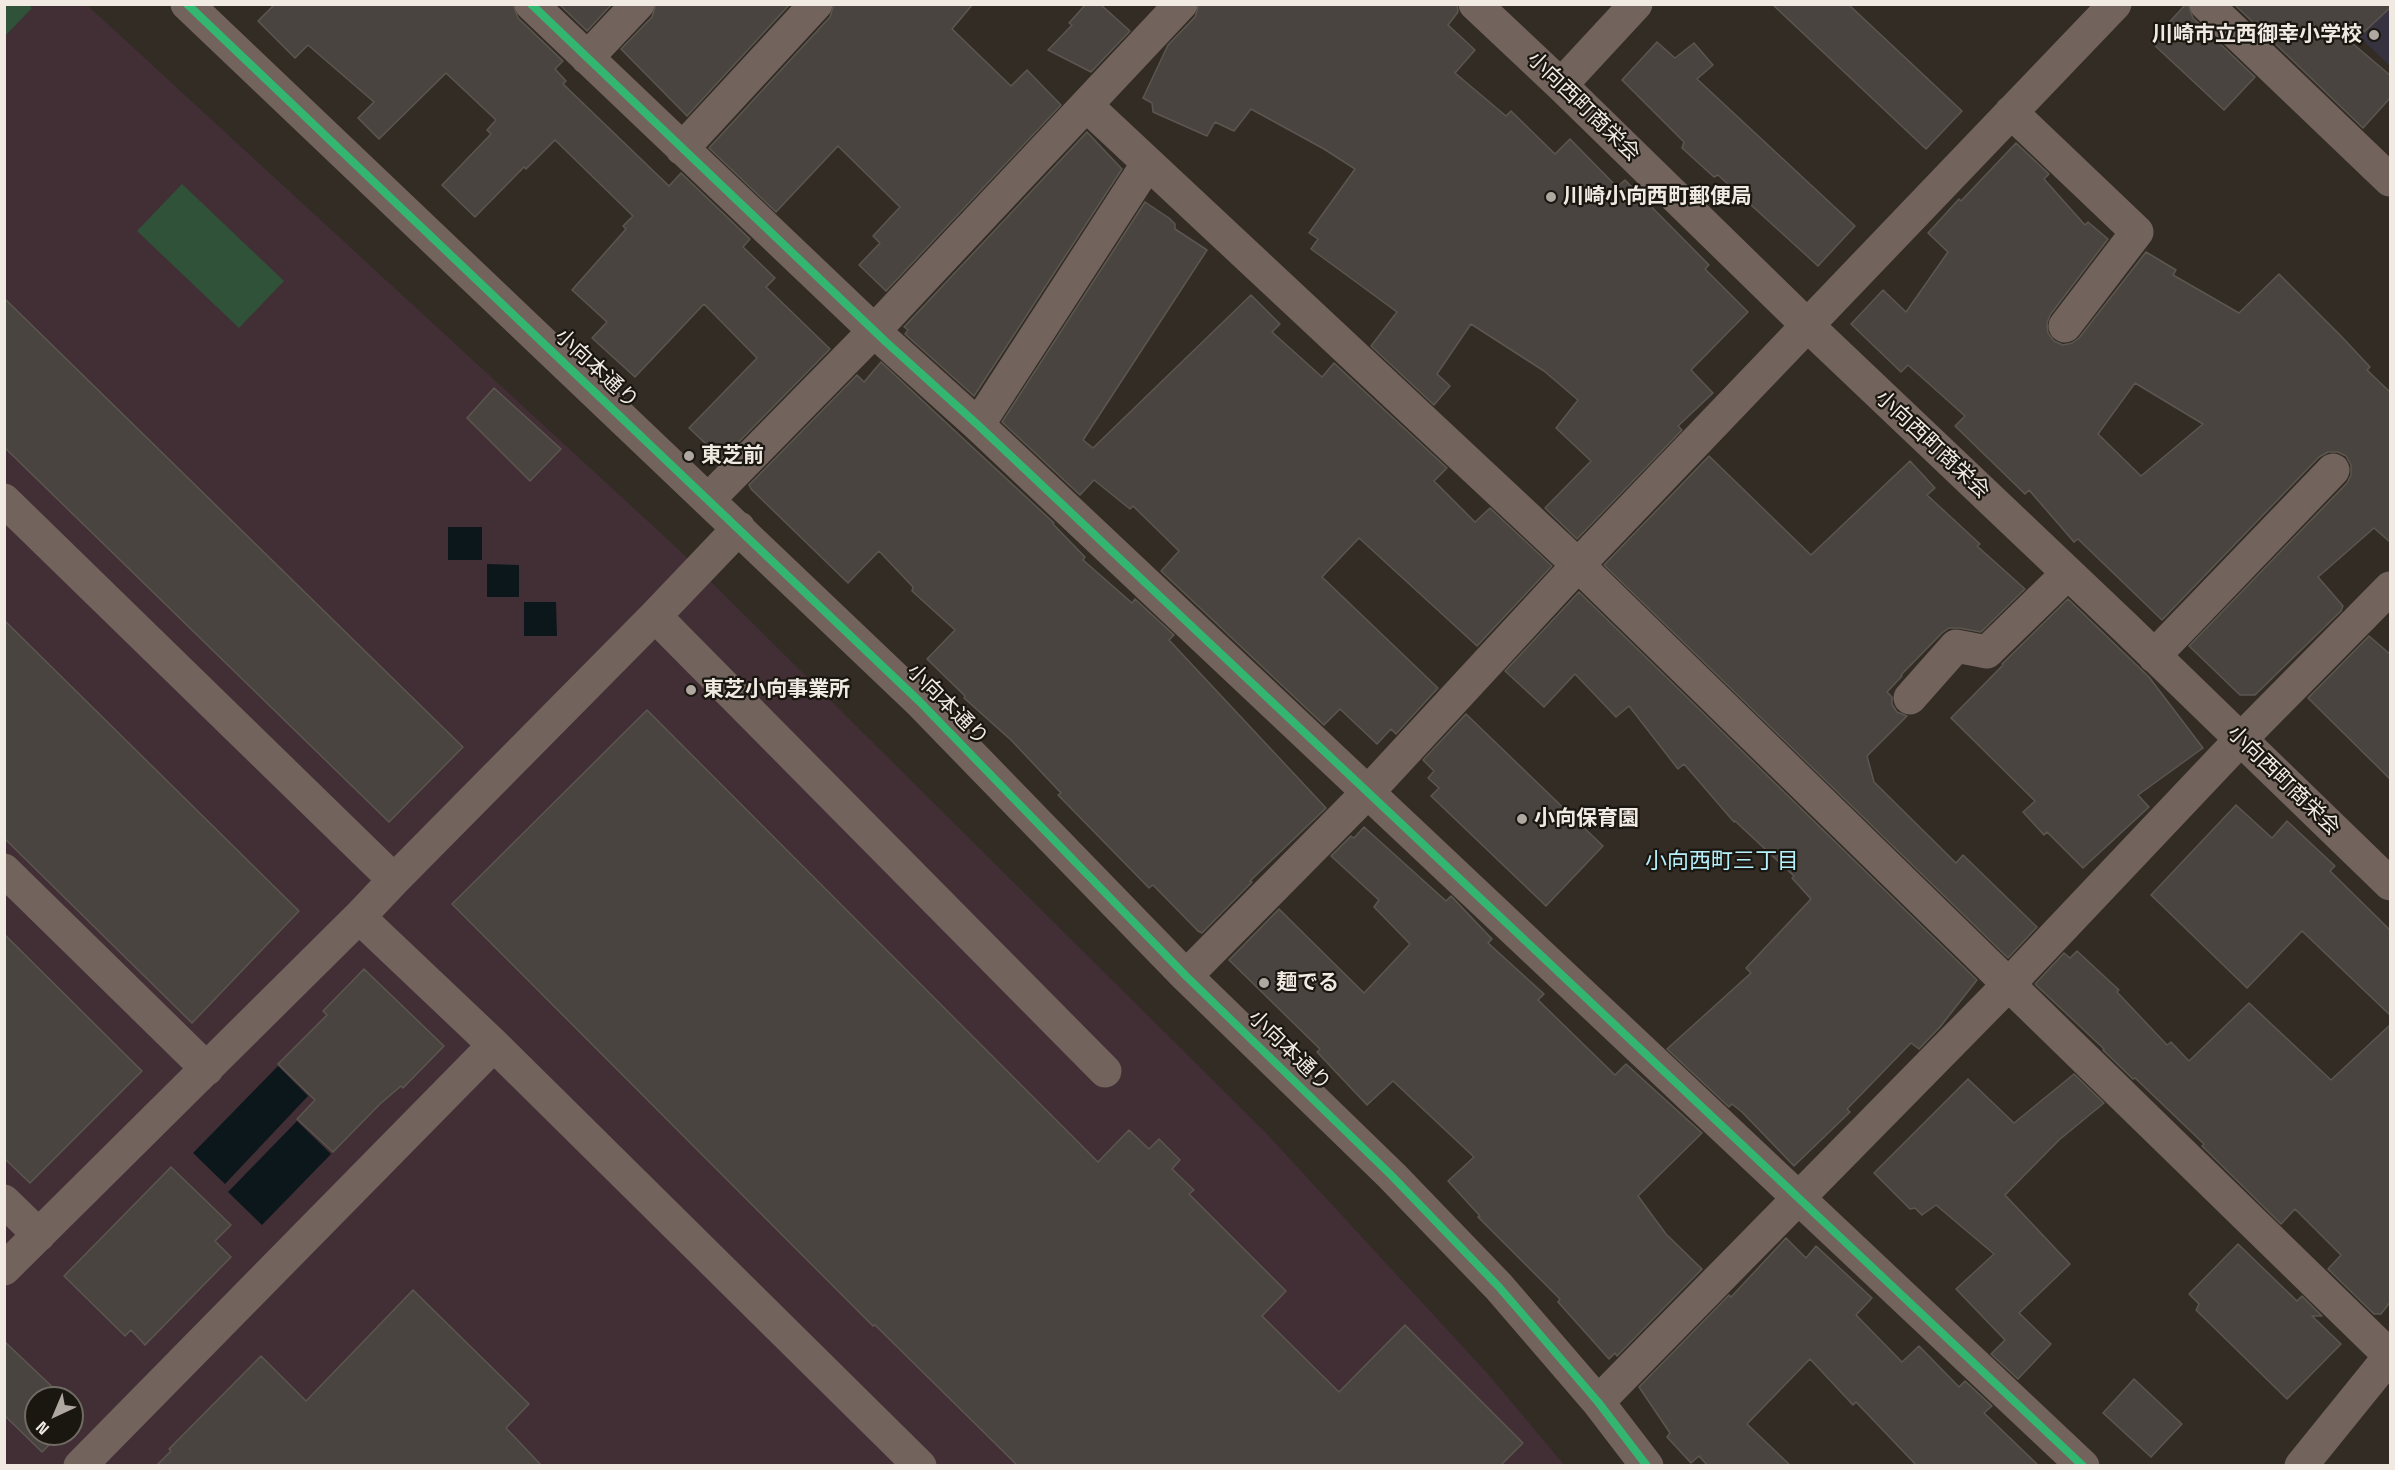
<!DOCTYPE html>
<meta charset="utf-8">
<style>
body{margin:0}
#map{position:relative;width:2395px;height:1470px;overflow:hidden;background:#322c25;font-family:"Space Grotesk",sans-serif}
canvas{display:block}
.frame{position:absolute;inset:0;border:6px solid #f0eae2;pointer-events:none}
.north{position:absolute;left:24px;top:1386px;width:60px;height:60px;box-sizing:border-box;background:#1a1610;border:2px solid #706b64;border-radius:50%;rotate:224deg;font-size:16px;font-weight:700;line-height:24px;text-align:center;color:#f0eae2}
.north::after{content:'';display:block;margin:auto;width:21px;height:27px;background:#aea8a0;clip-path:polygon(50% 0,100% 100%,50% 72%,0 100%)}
</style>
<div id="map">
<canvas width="2395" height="1470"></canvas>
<div class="frame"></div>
<div class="north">N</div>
</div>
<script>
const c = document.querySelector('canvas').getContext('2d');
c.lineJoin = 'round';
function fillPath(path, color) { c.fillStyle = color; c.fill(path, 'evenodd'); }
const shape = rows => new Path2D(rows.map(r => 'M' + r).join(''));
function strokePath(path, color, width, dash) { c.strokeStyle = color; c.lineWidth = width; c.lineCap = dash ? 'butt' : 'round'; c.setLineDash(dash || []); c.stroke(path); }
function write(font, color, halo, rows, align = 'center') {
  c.font = font + ' "Space Grotesk","Noto Sans JP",sans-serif'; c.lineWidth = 4.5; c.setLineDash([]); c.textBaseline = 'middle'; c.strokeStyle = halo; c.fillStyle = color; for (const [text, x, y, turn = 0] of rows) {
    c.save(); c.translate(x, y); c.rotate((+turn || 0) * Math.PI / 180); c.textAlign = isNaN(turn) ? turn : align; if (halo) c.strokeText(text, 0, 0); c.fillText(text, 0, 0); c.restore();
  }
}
const industrial = shape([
 [5,4,87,5,677,548,1266,1133,1488,1374,1564,1465,5,1466],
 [36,1398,72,1398,72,1434,36,1434]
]);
const education = shape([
 [2326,5,2390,5,2390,66]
]);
const green = shape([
 [5,4,29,5,32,8,5,36],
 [182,184,284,281,239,328,137,231]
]);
const water = shape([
 [448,527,482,527,482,560,448,560],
 [487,564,519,565,519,597,487,597],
 [524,602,556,602,557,636,524,636],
 [278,1066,308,1096,225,1184,193,1153],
 [297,1121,331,1154,262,1225,228,1192]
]);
const building = shape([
 [275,4,513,4,518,18,563,61,555,69,566,81,563,84,669,186,681,173,750,239,743,247,775,278,766,287,830,349,722,459,689,428,757,358,704,304,635,377,592,338,607,322,572,290,626,229,623,226,633,216,555,140,526,169,524,167,475,217,442,185,491,134,487,130,496,120,446,73,379,139,358,118,374,102,308,45,295,58,258,21,275,4],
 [559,4,612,4,587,31,559,4],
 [656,4,790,4,687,116,621,49,652,17,656,4],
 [834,4,973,4,952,29,1011,86,1027,70,1061,105,886,291,859,265,880,243,873,236,900,207,838,146,776,212,709,148,830,17,834,4],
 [1086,4,1100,4,1130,31,1091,72,1048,50,1072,25,1069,23,1086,4],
 [1199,4,1457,4,1458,12,1448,25,1475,50,1455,73,1506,116,1511,111,1555,154,1570,139,1617,187,1625,180,1709,265,1705,269,1748,312,1691,370,1713,393,1678,426,1682,430,1577,539,1545,508,1591,461,1556,428,1578,400,1544,371,1471,324,1437,374,1450,386,1434,405,1371,346,1397,312,1311,249,1318,239,1309,233,1355,169,1324,149,1251,109,1234,131,1215,122,1207,136,1153,112,1152,103,1143,98,1168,45,1195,17,1199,4],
 [1772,4,1848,4,1962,111,1926,149,1772,4],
 [2186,4,2188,4,2193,18,2255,77,2224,110,2151,42,2186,4],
 [2234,4,2391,4,2391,7,2352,43,2391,76,2391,97,2363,128,2234,4],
 [1657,42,1675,58,1694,43,1713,65,1697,79,1855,226,1818,266,1718,175,1714,177,1682,148,1684,142,1622,80,1657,42],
 [1087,132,1122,169,974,396,905,334,908,330,904,327,1087,132],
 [2016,143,2049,174,2044,179,2085,225,2088,222,2108,239,2050,315,2047,323,2048,333,2054,341,2063,345,2072,343,2079,338,2146,252,2176,270,2173,275,2239,313,2279,274,2341,336,2370,367,2367,370,2391,393,2391,543,2374,528,2318,577,2343,606,2341,611,2255,695,2240,695,2189,646,2347,483,2351,475,2351,465,2346,456,2338,452,2328,452,2319,457,2162,620,2078,539,2074,542,2029,490,2025,494,1955,426,1965,416,1908,365,1901,372,1851,324,1883,290,1906,312,1948,252,1928,233,1959,199,1961,201,2016,143],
 [2135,383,2203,424,2141,476,2098,434,2135,383],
 [1145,202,1169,218,1175,224,1175,229,1207,250,1083,440,1093,448,1251,295,1280,324,1272,332,1322,377,1334,363,1447,468,1434,481,1475,522,1490,508,1552,566,1477,646,1359,538,1322,577,1438,688,1396,734,1391,729,1377,744,1340,709,1324,725,1161,571,1179,551,1133,506,1130,509,1094,480,1080,495,1002,422,1145,202],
 [4,298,463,747,389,822,4,447,4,298],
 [881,362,1054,523,1053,524,1085,557,1083,560,1132,603,1135,599,1174,635,1169,640,1326,808,1250,881,1252,882,1202,933,1198,931,1153,885,1149,888,1058,795,1061,793,1011,740,964,698,965,696,927,659,955,630,912,591,913,587,879,551,848,583,751,489,749,485,857,375,864,382,881,362],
 [494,388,561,449,530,481,467,418,494,388],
 [1709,456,1811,555,1910,461,1935,488,1927,495,1980,544,1977,546,2025,589,1981,632,1959,628,1949,628,1942,633,1901,675,1902,676,1887,692,1892,697,1892,704,1897,712,1907,716,1867,756,1874,782,1956,863,1963,855,2037,927,2008,958,1604,565,1709,456],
 [1579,592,1977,980,1940,1027,1919,1049,1911,1043,1847,1109,1850,1112,1794,1166,1742,1112,1732,1104,1729,1107,1667,1049,1751,973,1746,968,1811,899,1792,878,1794,876,1735,821,1734,822,1684,764,1678,769,1629,706,1616,717,1575,674,1544,707,1505,671,1579,592],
 [2068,599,2149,677,2203,748,2138,795,2149,807,2083,868,2047,832,2044,835,2023,812,2035,801,1951,718,2003,665,2002,664,2068,599],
 [4,620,299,911,192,1023,4,838,4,620],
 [2369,636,2391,655,2391,780,2308,698,2369,636],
 [647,710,1098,1162,1129,1130,1149,1149,1159,1139,1180,1160,1172,1169,1194,1190,1189,1194,1286,1291,1262,1316,1339,1392,1405,1325,1523,1443,1500,1466,1018,1466,875,1325,873,1326,452,904,647,710],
 [1466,714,1603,846,1546,906,1431,796,1439,788,1428,778,1434,771,1423,760,1466,714],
 [2236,805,2272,838,2287,821,2335,866,2330,871,2391,931,2391,1016,2302,931,2247,988,2151,895,2236,805],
 [1364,827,1446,901,1451,896,1453,898,1492,939,1488,943,1544,994,1538,1000,1615,1075,1626,1064,1702,1133,1638,1196,1666,1234,1702,1269,1617,1356,1615,1353,1609,1359,1558,1302,1560,1299,1478,1217,1480,1216,1448,1181,1474,1157,1393,1081,1367,1105,1317,1052,1320,1049,1229,960,1279,909,1364,993,1410,944,1374,907,1379,900,1331,856,1351,836,1354,838,1364,827],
 [4,934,142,1071,30,1183,4,1158,4,934],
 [2077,951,2119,990,2117,992,2167,1045,2171,1042,2189,1061,2249,1003,2331,1080,2391,1024,2391,1301,2381,1314,2374,1314,2328,1269,2341,1255,2295,1209,2281,1224,2202,1146,2204,1144,2135,1078,2133,1079,2103,1050,2104,1049,2035,984,2064,953,2070,958,2077,951],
 [364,969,444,1046,403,1088,401,1086,380,1104,333,1152,297,1119,315,1100,278,1064,327,1015,323,1011,364,969],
 [2074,1074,2104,1103,2059,1140,2005,1195,2070,1264,2019,1313,2051,1344,2018,1379,1991,1354,2005,1340,1956,1289,1994,1254,1936,1205,1922,1215,1915,1208,1910,1209,1874,1173,1968,1079,2014,1123,2074,1074],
 [171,1167,231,1225,215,1241,231,1257,145,1345,131,1330,125,1336,64,1276,171,1167],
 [1786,1238,1806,1258,1816,1246,1872,1298,1856,1315,1902,1362,1919,1346,1959,1387,1965,1381,1992,1406,1984,1413,2039,1466,1917,1466,1856,1402,1853,1405,1810,1359,1747,1424,1791,1466,1708,1466,1699,1456,1691,1463,1667,1437,1670,1433,1639,1387,1729,1295,1731,1297,1786,1238],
 [2238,1244,2297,1301,2302,1296,2322,1316,2312,1316,2341,1344,2287,1399,2196,1310,2199,1304,2189,1294,2238,1244],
 [413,1290,529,1404,506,1428,542,1466,156,1466,171,1451,169,1449,261,1356,306,1401,413,1290],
 [4,1341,64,1398,36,1398,36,1434,60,1434,42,1452,4,1415,4,1341],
 [2134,1379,2182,1424,2151,1457,2103,1413,2134,1379]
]);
const minor = shape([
 [187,4,919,701,1186,976,1392,1176,1499,1287,1598,1402,1647,1466],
 [531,4,886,342,978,425,2083,1466],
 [1475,4,1561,85,1807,325,2126,628,2390,884],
 [2206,4,2390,180],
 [587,58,638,4],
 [1561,85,1636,4],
 [1086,105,1578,565,2390,1356],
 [2011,112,2137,232,2065,326],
 [682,149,816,4],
 [978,425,1148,163],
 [709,499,874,331,1181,4],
 [4,500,394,880,359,917,494,1045,920,1466],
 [655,616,1105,1071],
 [2154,656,2333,470],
 [1910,698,1956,646,1987,652,2068,573],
 [4,870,207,1069],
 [394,880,655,616,739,528],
 [1186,976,1368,792,1578,565,2115,4],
 [4,1201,39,1235],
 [4,1269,359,917],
 [1598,1402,2009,984,2240,740,2390,588],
 [80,1466,494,1045],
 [2301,1466,2390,1356]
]);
const cycleway = shape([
 [187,4,919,701,1186,976,1392,1176,1499,1287,1598,1402,1647,1466],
 [531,4,886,342,978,425,2083,1466]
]);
const markers = [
 [2374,35,6,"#aea8a0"],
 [1551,197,6,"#aea8a0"],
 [689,456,6,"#aea8a0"],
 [691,690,6,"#aea8a0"],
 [1522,819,6,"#aea8a0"],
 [1264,983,6,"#aea8a0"]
];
const poiNames = [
 ["川崎市立西御幸小学校",2362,35,"right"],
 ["川崎小向西町郵便局",1563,197],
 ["東芝前",701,456],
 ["東芝小向事業所",703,690],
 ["小向保育園",1534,819],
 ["麺でる",1276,983]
];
const streetNames = [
 ["小向西町商栄会",1583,107,44],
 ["小向本通り",596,369,43],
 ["小向西町商栄会",1932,445,43],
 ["小向本通り",947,705,45],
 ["小向西町商栄会",2283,781,44],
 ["小向本通り",1289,1051,44]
];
const neighbourhoodNames = [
 ["小向西町三丁目",1722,862]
];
fillPath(industrial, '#412f35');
fillPath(education, '#373240');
fillPath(green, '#2f5238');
fillPath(water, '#0c171b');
fillPath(building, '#49443f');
strokePath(building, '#5c5650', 1.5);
strokePath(minor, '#73635d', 33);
strokePath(cycleway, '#33b770', 8);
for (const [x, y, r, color] of markers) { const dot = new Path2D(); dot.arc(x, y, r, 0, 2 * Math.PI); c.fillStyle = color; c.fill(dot); strokePath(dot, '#1a1610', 2); }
write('bold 21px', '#f0eae2', '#1a1610', poiNames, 'left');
write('21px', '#f0eae2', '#1a1610', streetNames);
write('22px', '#b7f0fd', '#1a1610', neighbourhoodNames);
</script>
